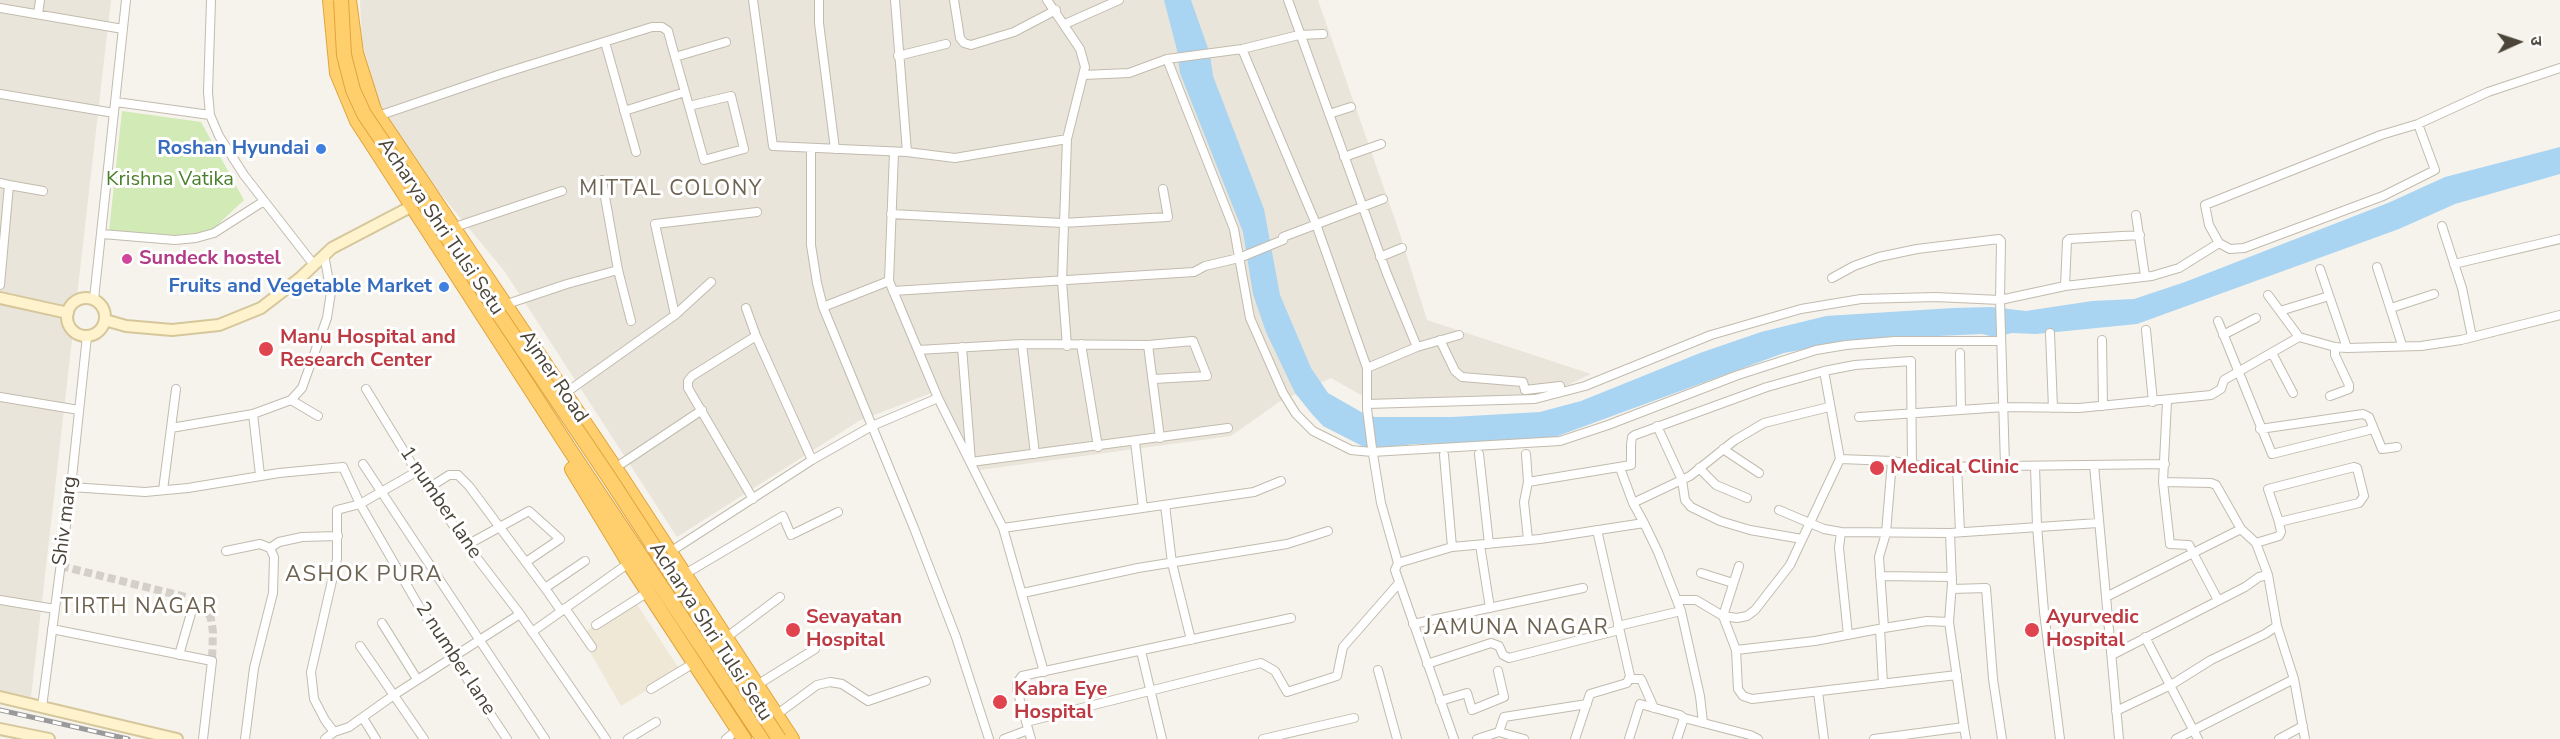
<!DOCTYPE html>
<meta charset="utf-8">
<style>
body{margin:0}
#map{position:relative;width:2560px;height:739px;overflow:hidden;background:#f6f3ec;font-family:"Nunito Sans","Noto Sans Devanagari",sans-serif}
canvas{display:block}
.north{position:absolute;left:2488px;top:12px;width:60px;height:60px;-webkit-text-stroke:4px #fff;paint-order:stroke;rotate:87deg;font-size:16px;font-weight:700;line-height:24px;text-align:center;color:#4b4439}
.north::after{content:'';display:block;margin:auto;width:21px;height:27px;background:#4b4439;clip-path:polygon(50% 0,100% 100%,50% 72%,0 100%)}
</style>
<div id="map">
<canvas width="2560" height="739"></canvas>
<div class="north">उ</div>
</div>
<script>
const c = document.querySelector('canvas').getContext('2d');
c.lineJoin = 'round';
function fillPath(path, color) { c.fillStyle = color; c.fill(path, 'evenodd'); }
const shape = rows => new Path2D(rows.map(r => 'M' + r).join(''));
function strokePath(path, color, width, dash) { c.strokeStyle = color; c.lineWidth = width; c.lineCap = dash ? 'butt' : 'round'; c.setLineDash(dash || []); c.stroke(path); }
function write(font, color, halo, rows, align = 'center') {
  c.font = font + ' "Nunito Sans",sans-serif'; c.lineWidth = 6; c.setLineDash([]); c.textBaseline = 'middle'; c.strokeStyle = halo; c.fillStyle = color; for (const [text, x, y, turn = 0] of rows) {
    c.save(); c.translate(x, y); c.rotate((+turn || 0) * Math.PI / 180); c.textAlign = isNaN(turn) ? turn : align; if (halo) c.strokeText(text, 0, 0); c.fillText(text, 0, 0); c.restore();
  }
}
const residential = shape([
 [0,0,111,0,31,697,0,690],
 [360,0,1318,0,1399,231,1427,320,1591,374,1542,397,1375,403,1331,378,1279,402,1231,436,980,470,939,390,859,421,677,537,505,272,416,164,379,102,362,42]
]);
const education = shape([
 [634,600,682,673,653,693,649,689,621,706,580,635]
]);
const green = shape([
 [122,111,201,122,244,200,211,231,190,236,109,231]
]);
const water = shape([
 [1164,0,1191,0,1210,54,1213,76,1264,209,1280,295,1311,368,1328,393,1363,413,1375,417,1452,417,1540,412,1581,401,1700,353,1761,332,1826,316,1953,308,1991,307,2026,311,2092,301,2134,299,2185,282,2388,203,2445,177,2560,147,2560,174,2455,204,2399,229,2137,324,2036,334,2012,333,1994,337,1982,334,1852,340,1784,353,1555,437,1521,442,1414,444,1368,449,1323,426,1312,414,1295,393,1266,332,1253,294,1243,232,1180,73,1177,50]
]);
const streetTunnel = shape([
 [61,566,190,598,194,603],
 [204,603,211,619,213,632,212,661]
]);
const street = shape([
 [211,0,208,92,210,115,219,136,244,175,314,265],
 [753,0,773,146,907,152,955,158,1067,139],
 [819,0,819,23,835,149],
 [895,0,907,152],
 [954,0,960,38,964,43,971,45,1014,32,1056,10],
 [1047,0,1080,49,1085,67,1067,139,1062,281,1067,346],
 [1288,0,1387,274,1417,347],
 [0,8,123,29],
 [38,14,40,0],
 [1065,24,1119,0],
 [605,42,636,152],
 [1242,49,1316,224,1367,368,1367,409,1372,448,1381,503,1398,563],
 [898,56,946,44],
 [675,57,726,42],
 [1167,59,1234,229,1250,318,1283,393,1296,414,1313,431,1351,450,1372,452,1560,441,1608,425,1738,375,1816,350,1846,345,1895,341,2001,341],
 [1083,75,1129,73,1167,59,1242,49,1299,35,1323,34],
 [0,94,114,113],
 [116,102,210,115],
 [624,111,685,92],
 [1329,114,1351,107],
 [378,116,501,74,652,27,662,27,668,31,672,46,689,106,704,160,744,149,731,96,689,106],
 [2418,124,2435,170,2383,196,2244,248,2230,249,2219,243,2209,225,2205,205,2381,135,2418,124,2488,92,2560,68],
 [811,148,811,245,817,283,823,307,914,528,956,637,989,739],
 [894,152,889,281,938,398,1003,528,1044,672],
 [1344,157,1381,144],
 [602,180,618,270,631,321],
 [0,183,9,185,0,285],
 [9,185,43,191],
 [891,214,1062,223,1168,217,1163,189],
 [2136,215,2145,276],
 [2442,226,2462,288,2472,337],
 [452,228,562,191],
 [102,234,175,240,196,238,214,233,264,201],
 [1283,237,1383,199],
 [1380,257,1402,248],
 [2454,264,2560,239],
 [2377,267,2402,345],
 [2320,269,2347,348],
 [1832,278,1854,266,1879,257,1917,249,1999,239,2001,241,2000,300,2005,465],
 [2065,286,2152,276,2179,268,2219,243],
 [893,291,1194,272,1205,266,1239,258,1283,240],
 [2268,295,2299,337,2335,347,2347,348,2421,346,2461,340,2560,315],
 [94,299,126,0],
 [504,305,567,284,618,270],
 [823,307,889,281],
 [746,308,756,336],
 [2391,308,2434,294],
 [2280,311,2329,296],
 [675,315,655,224,757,212],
 [2218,321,2272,454,2373,429],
 [2146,330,2153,402],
 [2050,333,2053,408],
 [2223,335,2256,318],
 [1440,340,1455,371,1462,377,1523,382,1525,390,1560,386],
 [2102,340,2103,406],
 [1022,344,1035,454],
 [1081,344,1098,447],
 [1148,345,1160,438],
 [962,347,971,462,1228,428],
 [918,350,1022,344,1148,345,1193,341,1207,376,1154,379],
 [1960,353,1961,409],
 [2272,353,2293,393],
 [1367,368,1417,347,1459,335],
 [366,389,421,479,467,545,520,614],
 [564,394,675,315,711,282],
 [2330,396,2349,389,2349,385,2335,355,2335,347],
 [0,397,79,410],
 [1367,404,1535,399,1585,386,1711,335,1801,309,1861,299,1935,297,2000,300,2065,286,2067,241,2069,239,2140,235],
 [253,414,260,475],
 [318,416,291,400,302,388,327,318,331,292,324,255],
 [1859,417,2004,407,2079,408,2211,395,2221,389,2224,380,2299,337],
 [1657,426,1682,480,1685,500,1691,507,1720,521,1750,530,1802,539],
 [171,428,176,389],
 [2260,429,2363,414,2369,417,2382,449,2397,447],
 [1135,442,1143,508],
 [1723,449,1759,473],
 [1479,454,1489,544],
 [1526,454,1528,482,1524,502,1528,539],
 [1444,455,1452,547],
 [1840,459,1892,461],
 [363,464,545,739],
 [2094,465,2119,739],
 [1957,466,1960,532],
 [2035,467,2037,526,2044,612,2060,739],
 [2354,467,2357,468,2364,496,2359,503,2279,522,2268,489,2354,467],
 [615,468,702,410],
 [1620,468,1633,503],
 [1699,468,1716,485,1747,498],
 [1528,482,1631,465,1631,445,1632,437,1635,435,1767,387,1824,371,1855,365,1911,361,1912,466],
 [2163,482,2167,401],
 [71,487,145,492,188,488,279,473,343,467,360,504,417,603,507,739],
 [427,489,449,475,458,475,469,486,545,588],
 [163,490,171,428,253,414,291,400],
 [753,499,688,388,688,381,692,376,756,336,812,460],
 [1165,505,1172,563,1191,640],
 [1779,510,1824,529,1841,532,1950,533,2098,523],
 [1644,523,1633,503,1690,476,1735,440,1764,423,1829,407],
 [1003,528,1254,492,1281,481],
 [2241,529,2256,543,2268,575],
 [1841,532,1839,548,1848,635],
 [1950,533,1952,583,1949,622,1964,727],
 [2256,543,2279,536,2281,532,2279,522],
 [467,545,529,511,560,539,526,562],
 [1480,545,1490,608],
 [270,548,279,542,302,537,338,536],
 [226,551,260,544,270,548,274,557,273,593,254,668,245,739],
 [670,552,812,460,872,426,938,398],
 [1701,573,1733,583],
 [685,574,783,516,791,535,838,512],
 [1880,576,1952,577],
 [1952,589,1986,588,1993,679,2002,739],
 [1023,593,1138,568,1287,544,1328,531],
 [2106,597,2193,553,2189,545,2170,544,2163,482,2211,483,2216,485,2241,529,2193,553,2218,600],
 [0,600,55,609],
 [1677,600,1696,600,1723,616,1737,618,1747,616,1755,610,1790,565,1840,459,1824,371],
 [565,608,592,647],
 [561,611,545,588,585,561],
 [1949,622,1927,621,1884,628,1879,557,1886,533,1892,461,1927,467,2165,464],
 [382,623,417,679],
 [1413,624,1583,588],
 [596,625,648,592],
 [1618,626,1681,611],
 [1884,628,1815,641,1736,650,1738,689,1743,696,1752,699,1957,675],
 [52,629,212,661,203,739],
 [1880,629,1883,684],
 [532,632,629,563],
 [727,637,780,597],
 [2145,637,2198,739],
 [360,646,424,739],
 [1736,650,1723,616,1739,566],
 [1141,651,1162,739],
 [179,655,194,603],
 [2112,655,2245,587,2259,577,2268,575,2277,626],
 [1427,664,1491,643,1499,646,1503,655,1509,658,1619,630],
 [1378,670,1397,739],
 [1629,679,1641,679,1654,708],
 [757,685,815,649],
 [651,689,694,663],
 [1818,692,1824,739],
 [1440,701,1467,693,1472,710,1504,697,1498,671],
 [42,707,71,487,87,336],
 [2116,711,2171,685,2211,660,2265,634,2277,626,2294,679],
 [776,715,817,685,830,682,842,684,868,701,926,681],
 [363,718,376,739],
 [1026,722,1261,663,1275,671,1287,692,1337,676,1343,647,1399,583],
 [334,732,325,720,314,699,311,672,337,559,337,510,360,504,416,472],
 [1499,732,1504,717,1587,704],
 [325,739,334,732,349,727,394,695,520,614,606,739],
 [628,739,656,722],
 [726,739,737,730],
 [1004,739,1028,730],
 [1031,739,1017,690,1017,683,1022,676,1291,618],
 [1263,739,1354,718],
 [1454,739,1395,570,1398,563,1452,547,1540,539,1644,523,1658,552,1681,611,1700,696,1703,723],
 [1477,739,1499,732,1524,739],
 [1575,739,1590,694,1627,683,1630,676,1597,530],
 [1629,739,1640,704,1680,715,1684,718],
 [1677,739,1684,718,1750,735,1758,739],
 [1874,739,1964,727,1966,739],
 [2176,739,2294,679,2305,739],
 [2279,739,2303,726]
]);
const secondary = shape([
 [0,298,68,313],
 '67 317a19 19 0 1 1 38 0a19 19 0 1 1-38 0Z',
 [105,320,126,326,172,330,219,325,261,308,300,278,332,248,418,203],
 [0,697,177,739],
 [0,729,49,739]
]);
const highway = shape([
 [330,0,337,73,357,121,568,447,763,739],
 [349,0,356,53,374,110,619,474,792,739],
 [572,469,629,563,744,739]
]);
const rail = shape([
 [0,710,128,739]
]);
const highwayBridge = shape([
 [341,0,344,55,353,90,364,114,610,479,779,739]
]);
const markers = [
 [321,149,6,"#3f7fe0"],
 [127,259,6,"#d1479c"],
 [444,287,6,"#3f7fe0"],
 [266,349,8,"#e0444e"],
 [1877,468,8,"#e0444e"],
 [793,630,8,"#e0444e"],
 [2032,630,8,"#e0444e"],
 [1000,702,8,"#e0444e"]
];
const shopNames = [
 ["Roshan Hyundai",309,149],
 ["Fruits and Vegetable Market",432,287]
];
const parkNames = [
 ["Krishna Vatika",170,180]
];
const streetNames = [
 ["Acharya Shri Tulsi Setu",440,227,56],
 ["Ajmer Road",553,377,56],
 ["1 number lane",440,503,56],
 ["Shiv marg",66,521,-83],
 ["Acharya Shri Tulsi Setu",710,632,57],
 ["2 number lane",455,659,57]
];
const hotelNames = [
 ["Sundeck hostel",139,259]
];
const healthNames = [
 ["Manu Hospital and",280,338],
 ["Research Center",280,361],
 ["Medical Clinic",1890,468],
 ["Sevayatan",806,618],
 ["Hospital",806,641],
 ["Ayurvedic",2046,618],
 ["Hospital",2046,641],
 ["Kabra Eye",1014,690],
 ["Hospital",1014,713]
];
const neighbourhoodNames = [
 ["MITTAL COLONY",671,190],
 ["TIRTH NAGAR",139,608],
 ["JAMUNA NAGAR",1517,629]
];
const quarterNames = [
 ["ASHOK PURA",364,576]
];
fillPath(residential, '#eae5da');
fillPath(education, '#efe8d6');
fillPath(green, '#d2eab5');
fillPath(water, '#a9d4f2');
strokePath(streetTunnel, '#d4d0c8', 8, [8, 4]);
strokePath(street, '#c2bbae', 10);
strokePath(secondary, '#d6c79b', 14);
strokePath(highway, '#e0a43c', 16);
strokePath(street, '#fff', 8);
strokePath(secondary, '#fff3cd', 10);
strokePath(highway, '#ffcf6e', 14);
strokePath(rail, '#9a9a9a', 5);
strokePath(rail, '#fff', 3, [9]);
strokePath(highwayBridge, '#e0a43c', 16, []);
strokePath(highwayBridge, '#ffcf6e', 14);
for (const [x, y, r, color] of markers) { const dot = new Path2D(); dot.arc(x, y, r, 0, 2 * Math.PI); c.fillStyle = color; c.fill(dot); strokePath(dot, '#fff', 2); }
write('bold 20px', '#366cbe', '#fff', shopNames, 'right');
write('20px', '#4a7f2a', '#fff', parkNames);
write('20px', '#4b4439', '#fff', streetNames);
write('bold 20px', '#b23c85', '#fff', hotelNames, 'left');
write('bold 20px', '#be3a42', '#fff', healthNames, 'left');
c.letterSpacing = '1.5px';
write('21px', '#6e6250', '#fff', neighbourhoodNames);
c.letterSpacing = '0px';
c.letterSpacing = '1.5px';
write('22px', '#6e6250', '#fff', quarterNames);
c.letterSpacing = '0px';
</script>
